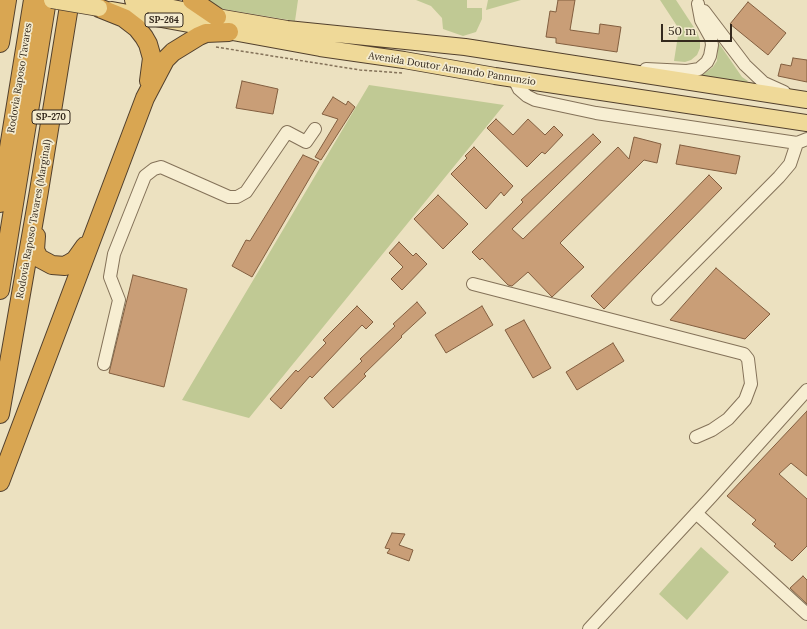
<!DOCTYPE html>
<style>
body{margin:0}
#map{position:relative;width:807px;height:629px;overflow:hidden;background:#ece1c0;font-family:Lora,serif}
canvas{display:block}
.scale{position:absolute;left:661px;top:24px;width:71px;height:18px;box-sizing:border-box;border:2px solid #34291d;border-top:0;padding-left:5px;font-size:12px;line-height:14px;white-space:nowrap;color:#34291d;-webkit-text-stroke:3px #f4ebcf;paint-order:stroke}
</style>
<div id="map">
<canvas width="807" height="629"></canvas>
<div class="scale">50 m</div>
</div>
<script>
const c = document.querySelector('canvas').getContext('2d');
c.lineJoin = 'round';
function fillPath(path, color) { c.fillStyle = color; c.fill(path, 'evenodd'); }
const shape = rows => new Path2D(rows.map(r => 'M' + r).join(''));
function strokePath(path, color, width, dash) { c.strokeStyle = color; c.lineWidth = width; c.lineCap = dash ? 'butt' : 'round'; c.setLineDash(dash || []); c.stroke(path); }
function write(font, color, halo, rows, align = 'center') {
  c.font = font + ' Lora,serif'; c.lineWidth = 3.5; c.setLineDash([]); c.textBaseline = 'middle'; c.strokeStyle = halo; c.fillStyle = color; for (const [text, x, y, turn = 0] of rows) {
    c.save(); c.translate(x, y); c.rotate((+turn || 0) * Math.PI / 180); c.textAlign = isNaN(turn) ? turn : align; if (halo) c.strokeText(text, 0, 0); c.fillText(text, 0, 0); c.restore();
  }
}
const green = shape([
 [206,0,298,0,295,21,223,9],
 [416,0,467,0,467,8,482,8,482,19,476,32,463,36,443,29,442,18,431,6],
 [488,0,521,0,486,10],
 [660,0,676,0,697,32,700,40,700,48,697,55,691,60,685,62,674,61,679,29],
 [718,42,742,77,748,81,744,85,701,76,713,67,717,61],
 [369,85,504,105,249,418,182,400],
 [701,547,729,572,687,620,659,594]
]);
const building = shape([
 [558,0,575,0,570,30,599,34,600,24,621,27,617,52,556,43,556,38,546,37,550,11,556,12,558,0],
 [748,2,786,33,768,55,730,24,748,2],
 [793,58,807,60,807,82,778,76,781,64,791,66,793,58],
 [242,81,278,89,273,114,236,108,242,81],
 [333,97,346,105,348,101,355,107,321,160,315,157,338,119,322,114,333,97],
 [496,119,513,135,528,119,545,135,554,126,563,135,545,154,542,152,527,167,487,128,496,119],
 [593,134,601,142,512,229,523,239,618,147,629,159,634,137,661,144,657,163,644,160,560,243,584,267,552,297,528,272,512,286,508,285,482,258,480,260,472,252,523,202,521,200,593,134],
 [680,145,740,156,736,174,676,164,680,145],
 [474,147,513,186,504,196,501,192,486,209,451,174,467,158,465,156,474,147],
 [303,155,319,162,252,277,232,266,246,240,250,241,303,155],
 [709,175,722,188,604,309,591,296,709,175],
 [438,195,468,224,443,249,414,219,438,195],
 [399,242,413,256,416,253,427,264,402,290,391,279,403,267,389,253,399,242],
 [716,268,770,314,745,339,670,320,716,268],
 [133,275,187,289,164,387,109,373,133,275],
 [417,302,426,313,401,336,402,337,364,374,366,376,333,408,324,398,362,361,360,359,395,326,393,324,417,302],
 [357,306,373,322,366,329,362,325,312,378,310,376,281,409,270,399,296,370,298,372,326,343,323,340,357,306],
 [482,306,493,325,446,353,435,335,482,306],
 [524,320,551,368,533,378,505,330,524,320],
 [613,343,624,361,577,390,566,372,613,343],
 [807,411,807,476,791,463,779,474,807,499,807,546,792,561,774,546,776,544,752,524,756,520,727,496,807,411],
 [392,533,405,534,399,545,413,550,409,561,387,553,390,549,385,548,392,533],
 [803,576,807,580,807,604,790,588,803,576]
]);
const path = shape([
 [216,47,360,70,402,73]
]);
const minor = shape([
 [704,11,745,65,764,83,784,92],
 [646,69,687,71,699,69,707,62,710,56,712,45,711,38,701,20,698,4],
 [514,79,519,89,527,96,535,100,596,113,797,143,807,139],
 [473,284,744,354,748,359,751,384,745,400,728,419,712,430,696,437],
 [658,299,779,177,790,164,797,143],
 [104,364,119,300,110,277,114,254,145,176,154,169,161,167,229,197,237,197,246,192,287,132,306,142,315,129],
 [696,513,807,614],
 [589,629,711,497,807,390]
]);
const major = shape([
 [133,0,217,17,287,29,465,47,807,100],
 [112,10,320,48,404,60,495,76,807,123]
]);
const highway = shape([
 [192,0,217,17],
 [99,8,124,18,137,28,144,37,148,44,152,58,149,81],
 [0,43,7,0],
 [0,203,33,0],
 [36,236,35,250,39,258,52,265,65,266,75,260,85,246],
 [0,290,47,0],
 [0,414,39,191,70,0],
 [0,482,145,98,165,60,173,52,199,36,206,33,229,32]
]);
const majorBridge = shape([
 [52,0,99,8]
]);
const shields = [
 [164,20,38],
 [51,117,38]
];
const shieldNames = [
 ["SP-264",164,20],
 ["SP-270",51,117]
];
const streetNames = [
 ["Avenida Doutor Armando Pannunzio",452,69,9],
 ["Rodovia Raposo Tavares",20,78,-81],
 ["Rodovia Raposo Tavares (Marginal)",34,219,-80]
];
fillPath(green, '#c0c994');
fillPath(building, '#c99e77');
strokePath(building, '#825e3f', 1);
strokePath(minor, '#847259', 14);
strokePath(major, '#52402d', 18);
strokePath(highway, '#52402d', 20);
strokePath(path, '#847259', 1.5, [3, 2]);
strokePath(minor, '#f7eed2', 12);
strokePath(major, '#efd998', 16);
strokePath(highway, '#d9a652', 18);
strokePath(majorBridge, '#52402d', 18, []);
strokePath(majorBridge, '#efd998', 16);
for (const [x, y, w] of shields) { const box = new Path2D(); box.roundRect(x - w / 2, y - 7, w, 14, 3); c.fillStyle = '#f4ebcf'; c.fill(box); strokePath(box, '#34291d', 1); }
write('bold 9px', '#34291d', null, shieldNames);
write('10px', '#34291d', '#f4ebcf', streetNames);
</script>
